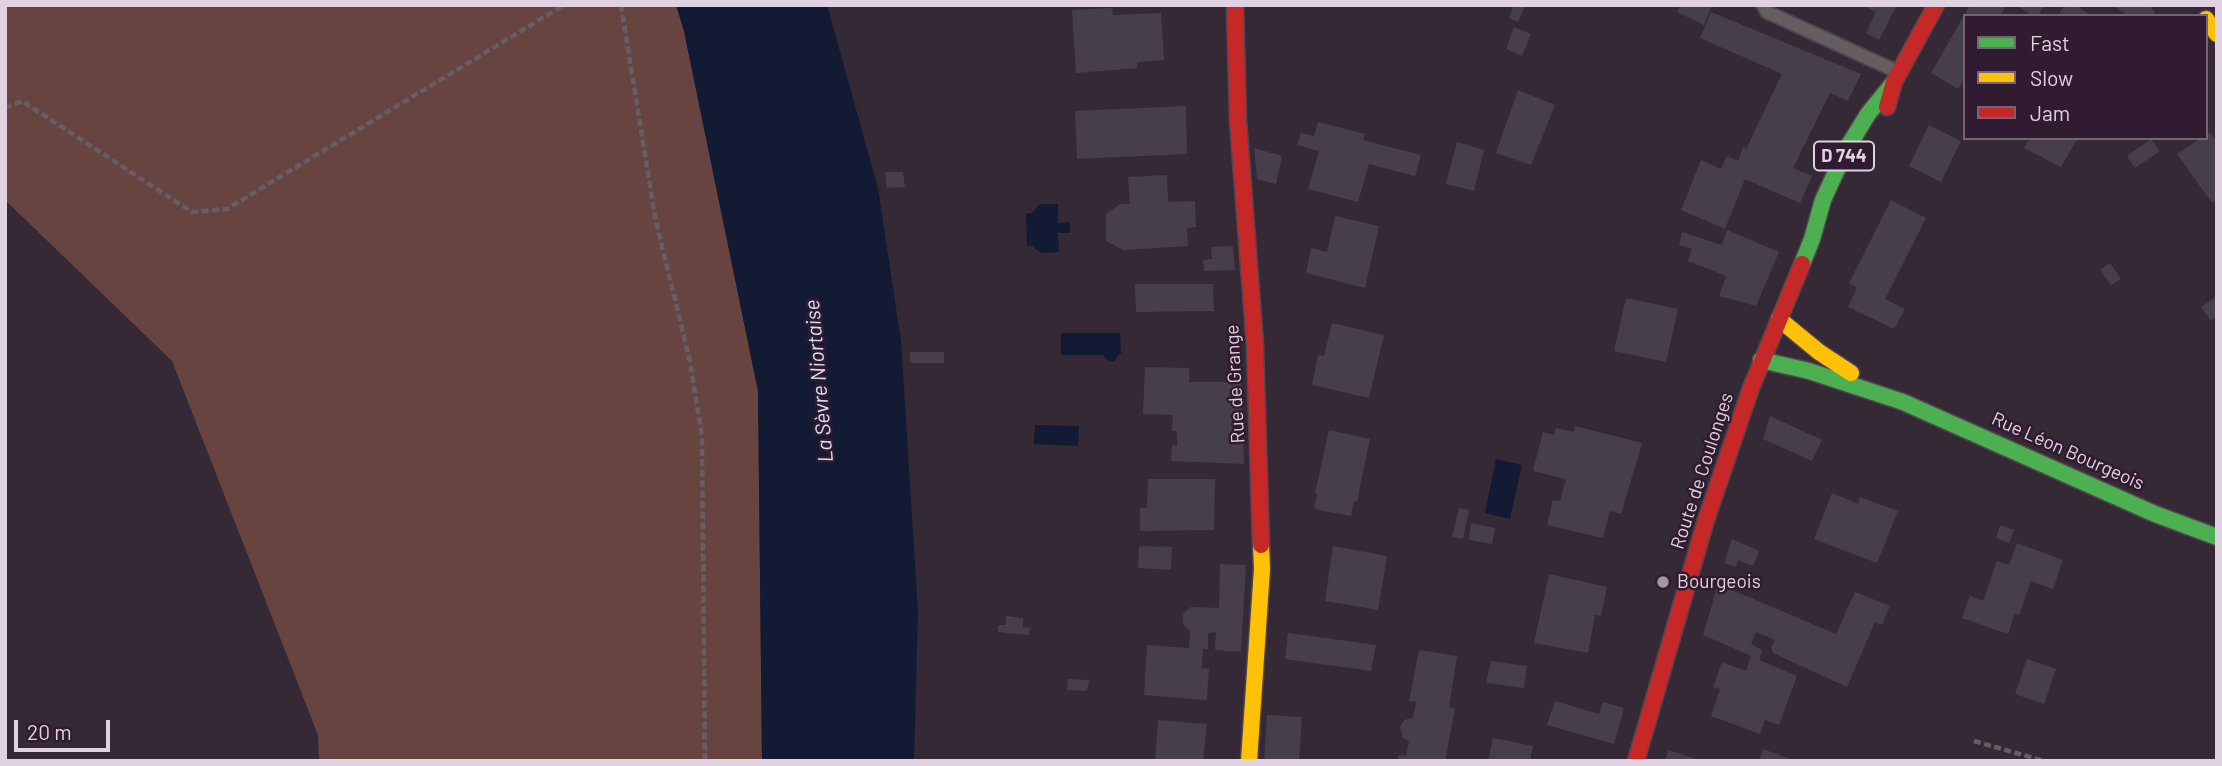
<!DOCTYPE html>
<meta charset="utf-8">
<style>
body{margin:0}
#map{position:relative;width:2222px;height:766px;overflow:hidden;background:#352935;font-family:Barlow,sans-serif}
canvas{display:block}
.frame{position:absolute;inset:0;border:7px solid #e0d2e0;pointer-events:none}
.legend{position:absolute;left:1963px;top:14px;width:245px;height:126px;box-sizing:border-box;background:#301b30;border:2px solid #766476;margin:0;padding:9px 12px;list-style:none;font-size:21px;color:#e0d2e0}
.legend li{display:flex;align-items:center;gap:14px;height:35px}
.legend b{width:35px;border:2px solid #766476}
.scale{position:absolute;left:14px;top:720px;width:96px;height:32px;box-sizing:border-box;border:4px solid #e0d2e0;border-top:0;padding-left:9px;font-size:21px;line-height:24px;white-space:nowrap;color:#e0d2e0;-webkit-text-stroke:5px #301b30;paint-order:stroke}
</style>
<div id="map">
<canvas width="2222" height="766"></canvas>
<div class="frame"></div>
<ul class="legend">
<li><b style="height:9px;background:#4caf50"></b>Fast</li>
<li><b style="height:9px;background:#ffc107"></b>Slow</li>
<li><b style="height:9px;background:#c62828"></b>Jam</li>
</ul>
<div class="scale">20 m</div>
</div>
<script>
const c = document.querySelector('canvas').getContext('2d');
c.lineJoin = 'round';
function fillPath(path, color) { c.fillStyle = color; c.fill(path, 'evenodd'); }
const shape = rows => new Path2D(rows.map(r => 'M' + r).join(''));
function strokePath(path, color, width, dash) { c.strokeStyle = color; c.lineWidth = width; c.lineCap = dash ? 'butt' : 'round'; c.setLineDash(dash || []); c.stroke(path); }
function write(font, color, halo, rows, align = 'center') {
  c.font = font + ' Barlow,sans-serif'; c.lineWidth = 5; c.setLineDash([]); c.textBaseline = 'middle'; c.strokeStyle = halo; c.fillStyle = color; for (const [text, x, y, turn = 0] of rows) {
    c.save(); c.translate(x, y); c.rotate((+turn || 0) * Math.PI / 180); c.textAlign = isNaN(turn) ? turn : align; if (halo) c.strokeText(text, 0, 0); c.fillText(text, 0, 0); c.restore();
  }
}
const forest = shape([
 [5,5,676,5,684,31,758,391,762,761,319,761,318,735,172,361,5,200]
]);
const water = shape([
 [676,5,827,5,878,188,901,341,918,612,914,761,762,761,758,391,684,31],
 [1040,204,1058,204,1058,223,1070,222,1070,233,1058,233,1059,252,1041,253,1032,246,1027,246,1026,214,1032,213],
 [1061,333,1120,333,1121,354,1119,354,1114,362,1105,359,1104,355,1061,355],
 [1035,425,1079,426,1078,446,1034,444],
 [1496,459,1522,465,1510,519,1485,513]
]);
const building = shape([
 [1514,5,1525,5,1518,22,1509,18],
 [1680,5,1712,5,1704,25,1677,12],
 [1862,5,1897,5,1879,40,1866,33,1876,12],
 [1970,5,2006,5,2000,16,1965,16,1965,77,1958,89,1931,73],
 [2016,5,2044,5,2038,16,2033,16],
 [2064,5,2076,5,2092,16,2065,16,2060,13],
 [2114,5,2150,5,2157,16,2128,16],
 [1112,8,1113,15,1161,13,1164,60,1137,62,1137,68,1076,73,1072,10],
 [1711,12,1861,74,1848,101,1830,93,1793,168,1812,176,1800,203,1745,179,1725,229,1681,210,1701,160,1721,169,1727,156,1738,161,1743,147,1746,149,1782,74,1700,38],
 [1514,27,1531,34,1522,56,1506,49],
 [1518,90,1555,105,1531,165,1496,153],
 [1186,106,1187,154,1077,159,1075,111],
 [1318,122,1365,134,1363,140,1421,155,1415,176,1369,164,1358,202,1308,189,1319,151,1297,145,1301,133,1314,136],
 [1929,125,1961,141,1941,182,1909,166],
 [2210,132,2217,142,2217,200,2212,203,2177,154,2201,138,2206,138,2206,135],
 [2030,138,2078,138,2061,167,2024,148],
 [2151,139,2160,151,2135,168,2127,156],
 [1457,142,1484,150,1474,191,1446,184],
 [1254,148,1282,156,1276,184,1257,179],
 [885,172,903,172,905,187,887,188],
 [1167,175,1168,202,1195,201,1196,227,1187,228,1188,246,1123,250,1106,241,1106,214,1120,204,1130,204,1128,177],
 [1891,200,1926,218,1885,299,1905,309,1894,329,1848,307,1857,288,1849,283],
 [1335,216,1379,226,1365,288,1306,273,1311,248,1327,252],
 [1727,230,1779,252,1756,306,1719,296,1726,276,1688,261,1692,249,1679,245,1682,232,1722,245],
 [1233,246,1235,270,1204,271,1203,260,1212,259,1211,247],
 [2110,263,2121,279,2111,285,2100,270],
 [1135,284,1213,284,1214,311,1136,312],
 [2217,296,2217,316,2211,321,2201,307],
 [1626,298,1678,309,1666,362,1614,351],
 [1332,323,1384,335,1369,398,1312,385,1318,355,1324,356],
 [910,352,944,352,944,363,910,363],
 [1145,367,1189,368,1189,382,1241,382,1244,464,1171,461,1172,445,1177,446,1177,431,1172,431,1173,415,1143,414],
 [1770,416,1822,440,1812,461,1763,439],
 [1575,426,1642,443,1621,514,1610,511,1603,538,1547,525,1553,500,1560,501,1566,479,1533,471,1543,432,1554,435,1556,428,1574,432],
 [1329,430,1370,439,1357,501,1354,501,1351,516,1314,509,1317,493,1315,493],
 [1148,479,1215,479,1214,530,1140,531,1140,508,1147,508],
 [1832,493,1858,504,1860,497,1898,511,1877,563,1814,539],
 [1459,508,1469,510,1463,539,1452,537],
 [1471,523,1495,528,1492,544,1469,540],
 [2000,525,2014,530,2009,543,1996,538],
 [1732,539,1759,551,1753,566,1738,560,1736,567,1724,563],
 [2017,543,2063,560,2053,589,2031,581,2019,615,2015,613,2008,634,1962,618,1970,596,1983,601,1997,561,2009,565],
 [1139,546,1172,547,1171,570,1138,568],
 [1333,546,1387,556,1378,610,1325,601],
 [1220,564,1246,565,1241,652,1215,650,1216,632,1208,633,1208,649,1203,649,1202,668,1209,669,1207,700,1144,695,1147,645,1189,648,1190,631,1183,624,1183,614,1191,607,1219,608],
 [1549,574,1607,587,1601,616,1595,615,1588,653,1534,643],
 [1718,584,1836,634,1855,592,1890,606,1882,625,1875,622,1847,687,1773,653,1771,648,1775,640,1756,632,1751,644,1762,650,1759,660,1797,676,1779,725,1765,720,1760,734,1711,716,1720,689,1713,687,1722,662,1746,671,1751,656,1703,635],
 [1006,616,1023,618,1023,627,1030,628,1029,635,998,632,998,625,1006,625],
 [1288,633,1376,645,1371,671,1285,659],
 [1419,650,1457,656,1449,707,1455,709,1445,761,1398,761,1399,755,1406,756,1409,741,1403,738,1400,727,1404,720,1413,718,1416,702,1409,701],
 [2027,659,2056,669,2044,704,2015,694],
 [1491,661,1527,666,1524,688,1486,683],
 [1068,679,1089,680,1087,691,1067,690],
 [1555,701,1599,714,1603,702,1624,708,1614,744,1547,725],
 [1267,715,1302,717,1299,761,1264,761],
 [1158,720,1207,724,1203,761,1155,761],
 [1493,738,1533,746,1530,761,1488,761],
 [1763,749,1793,760,1793,761,1759,761],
 [1668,750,1699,760,1699,761,1665,761]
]);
const path = shape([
 [621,5,655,217,690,362,702,436,705,761],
 [5,108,22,101,192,212,227,209,564,5],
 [1974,741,2044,761]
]);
const lane = shape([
 [1763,5,1767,12,1896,71]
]);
const fast = shape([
 [1802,264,1812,239,1823,200,1846,150,1868,114,1894,82],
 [1761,360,1809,371,1903,402,2155,514,2217,537]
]);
const slow = shape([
 [2206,19,2217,34],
 [1779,319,1819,352,1851,373],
 [1249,761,1262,569,1261,545]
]);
const jam = shape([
 [1235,5,1238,121,1255,345,1261,545],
 [1887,107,1894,82,1936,5],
 [1636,761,1706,520,1751,388,1802,264]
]);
const markers = [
 [1663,582,7,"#a497a4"]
];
const shields = [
 [1844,156,60]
];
const shieldNames = [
 ["D 744",1844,156]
];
const streetNames = [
 ["Rue de Grange",1235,384,-93],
 ["Rue Léon Bourgeois",2068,451,24],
 ["Route de Coulonges",1702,471,-72]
];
const poiNames = [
 ["Bourgeois",1677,582]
];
const waterNames = [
 ["La Sèvre Niortaise",819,381,-95]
];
fillPath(forest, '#684441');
fillPath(water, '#121a34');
fillPath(building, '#463f4b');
strokePath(lane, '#504550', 16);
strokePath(fast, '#504550', 19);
strokePath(slow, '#504550', 19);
strokePath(jam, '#504550', 19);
strokePath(path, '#655f64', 4.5, [7, 3.5]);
strokePath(lane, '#655e61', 12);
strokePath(fast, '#4caf50', 16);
strokePath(slow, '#ffc107', 16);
strokePath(jam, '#c62828', 16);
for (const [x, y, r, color] of markers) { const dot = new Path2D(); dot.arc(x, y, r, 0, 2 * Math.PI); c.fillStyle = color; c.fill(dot); strokePath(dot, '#301b30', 2.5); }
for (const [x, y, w] of shields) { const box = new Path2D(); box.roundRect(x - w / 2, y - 14.5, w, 29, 5); c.fillStyle = '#301b30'; c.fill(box); strokePath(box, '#e0d2e0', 2); }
write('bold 18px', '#e0d2e0', null, shieldNames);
write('19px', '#e0d2e0', '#301b30', streetNames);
write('19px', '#e0d2e0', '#301b30', poiNames, 'left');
write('italic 21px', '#d6e1f9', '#301b30', waterNames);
</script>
